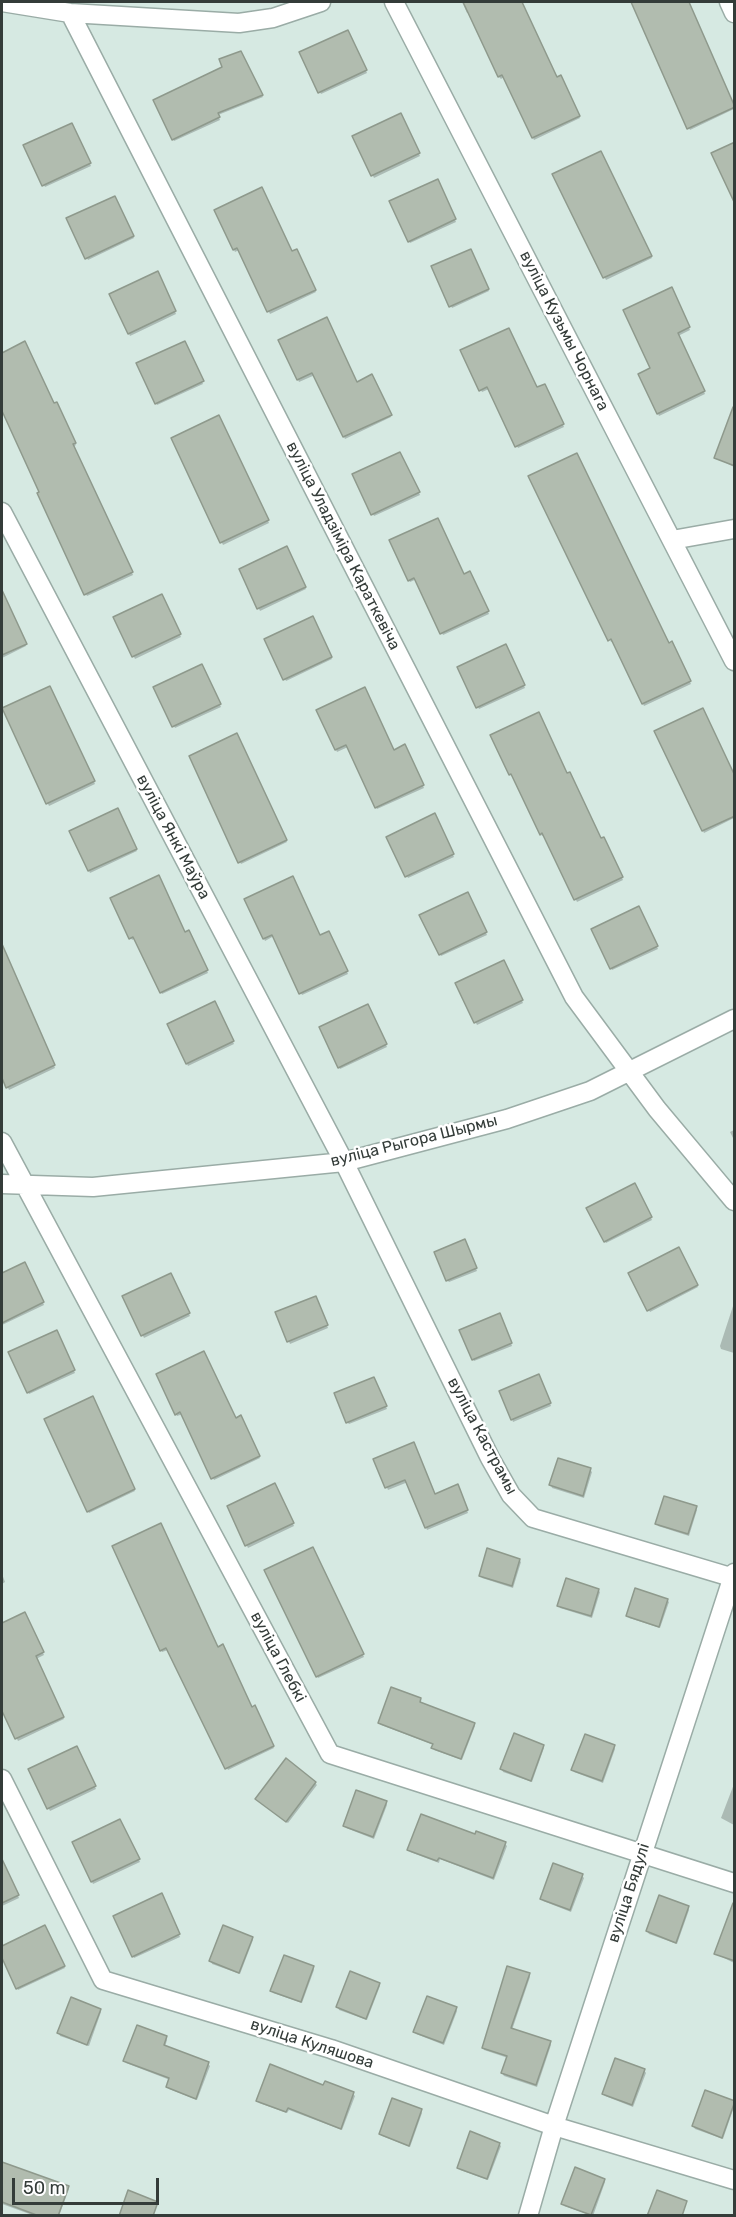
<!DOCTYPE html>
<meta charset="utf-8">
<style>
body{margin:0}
#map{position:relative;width:736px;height:2217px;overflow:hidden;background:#d6e9e2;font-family:Rubik,sans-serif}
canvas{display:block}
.frame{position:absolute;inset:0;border:3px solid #343c39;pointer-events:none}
.scale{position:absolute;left:12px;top:2178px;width:147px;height:27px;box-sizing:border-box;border:3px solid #343c39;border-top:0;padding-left:8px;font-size:18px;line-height:21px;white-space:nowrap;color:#343c39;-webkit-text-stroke:4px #fff;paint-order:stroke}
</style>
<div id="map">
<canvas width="736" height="2217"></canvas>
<div class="frame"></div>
<div class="scale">50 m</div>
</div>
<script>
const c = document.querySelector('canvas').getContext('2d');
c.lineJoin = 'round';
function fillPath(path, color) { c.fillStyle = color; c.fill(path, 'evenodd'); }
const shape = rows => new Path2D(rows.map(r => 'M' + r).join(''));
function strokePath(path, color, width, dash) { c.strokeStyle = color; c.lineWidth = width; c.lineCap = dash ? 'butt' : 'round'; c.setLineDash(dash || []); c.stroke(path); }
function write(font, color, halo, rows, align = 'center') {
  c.font = font + ' Rubik,sans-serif'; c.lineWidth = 5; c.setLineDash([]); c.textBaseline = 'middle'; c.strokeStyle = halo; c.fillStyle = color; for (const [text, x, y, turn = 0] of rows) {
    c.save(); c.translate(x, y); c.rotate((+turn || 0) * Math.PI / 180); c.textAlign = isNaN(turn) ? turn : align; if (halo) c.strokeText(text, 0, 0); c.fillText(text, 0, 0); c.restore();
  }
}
const shadow = shape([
 [462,2,519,2,557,79,561,77,580,118,534,140,504,77,501,79,499,77,469,12,467,13],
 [632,2,687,2,734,109,690,130],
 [348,31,367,73,321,94,301,53],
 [240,53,263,97,218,115,220,120,174,141,155,100,224,68],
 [400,115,420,156,374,178,354,137],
 [71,125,91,166,45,187,25,146],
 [601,153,652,258,606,280,554,175],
 [437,180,456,222,410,243,391,202],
 [115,197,134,238,88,260,68,219],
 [216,211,292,253,296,251,316,292,270,314,239,250,235,252],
 [470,251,489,291,452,308,433,267],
 [157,273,176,314,130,336,111,294],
 [671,289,690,330,678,336,705,394,659,416,640,374,652,369],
 [280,341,356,383,372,376,391,417,345,439,315,375,299,382],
 [184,342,203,384,157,405,138,364],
 [25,343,54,405,58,406,76,445,73,447,133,575,87,596,39,494,41,492,2,407,2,354],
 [462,351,537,389,544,385,564,427,518,448,489,389,482,392],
 [219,417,269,523,223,545,173,439],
 [734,423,734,467,716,458],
 [400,454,420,495,374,516,354,475],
 [530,477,668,645,672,645,691,684,644,706,614,641,611,642,610,640],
 [391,541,464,576,470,573,489,614,443,635,417,579,410,582],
 [287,548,306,589,260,611,241,570],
 [161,596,181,637,135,659,115,617],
 [7,605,26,646,2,658,2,608],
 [312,618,332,659,286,681,266,640],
 [506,646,525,688,479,709,459,668],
 [201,666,221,707,175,728,155,687],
 [49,688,95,784,49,806,3,709],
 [318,711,393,751,404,746,424,788,377,809,348,747,337,752],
 [656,732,734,778,734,818,704,833],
 [237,735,287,842,241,864,191,757],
 [492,736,567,775,600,840,604,841,623,880,577,902,545,835,542,836],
 [117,810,137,851,90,873,71,832],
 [434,815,454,857,408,878,388,837],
 [467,894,487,935,441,956,421,915],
 [112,899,185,933,189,931,208,973,162,994,136,938,132,940],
 [246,899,320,937,328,933,348,974,302,995,274,936,265,941],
 [639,908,658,949,612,970,593,930],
 [503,962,523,1003,477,1025,457,984],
 [9,964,55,1068,9,1090,2,1074,2,968],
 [215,1003,234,1044,188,1066,169,1025],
 [367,1006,387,1047,340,1069,321,1028],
 [734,1130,734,1140,730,1132],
 [635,1185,652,1220,606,1243,588,1208],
 [465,1243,477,1271,449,1282,447,1280],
 [678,1249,698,1287,650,1312,630,1274],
 [25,1264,44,1305,2,1325,2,1275],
 [170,1275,190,1316,144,1338,124,1297],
 [316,1300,328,1328,290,1344,277,1313],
 [734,1303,734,1353,721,1349,720,1346],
 [501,1317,512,1346,474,1361,473,1359],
 [56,1332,75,1373,29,1394,10,1353],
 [158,1375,235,1420,241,1417,260,1458,214,1480,183,1414,177,1416],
 [540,1378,551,1406,513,1422,512,1419],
 [375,1381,387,1409,349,1424,347,1422],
 [92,1398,135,1491,89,1513,46,1420],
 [375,1460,434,1496,457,1486,468,1513,427,1530,408,1482,388,1490],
 [590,1470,592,1472,584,1498,552,1488,551,1485],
 [275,1485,294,1526,248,1548,229,1506],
 [696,1508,697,1510,689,1536,658,1526,657,1523],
 [114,1547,217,1649,252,1708,255,1710,274,1748,228,1770,168,1650,162,1652,161,1650],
 [312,1549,364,1657,318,1678,266,1571],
 [519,1560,521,1562,513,1588,482,1578,480,1575],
 [2,1574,5,1582,2,1584],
 [598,1590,600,1592,592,1618,560,1608,559,1605],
 [667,1600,669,1602,660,1628,629,1618,628,1616],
 [24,1614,44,1655,36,1659,64,1719,18,1741,2,1707,2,1698,7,1696,2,1684,2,1625],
 [420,1699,421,1704,474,1724,475,1726,462,1760,434,1750,434,1745,381,1725,379,1723],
 [543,1746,544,1748,532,1782,503,1772,502,1769],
 [614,1747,615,1749,603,1783,574,1772,573,1770],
 [76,1748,96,1789,50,1811,30,1770],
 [315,1783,317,1785,288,1823,259,1801],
 [734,1784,734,1825,721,1818],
 [386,1802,387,1805,374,1839,346,1828,345,1826],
 [120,1821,140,1862,93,1884,74,1843],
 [476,1836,505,1844,507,1846,494,1880,440,1859,439,1863,410,1852,409,1850],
 [2,1862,19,1898,2,1906],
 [582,1876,584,1878,571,1912,543,1901,542,1899],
 [161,1895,180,1937,134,1958,115,1917],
 [688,1908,689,1910,677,1944,649,1934,647,1931],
 [734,1922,734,1963,716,1954],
 [45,1927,65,1968,18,1990,2,1955,2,1948],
 [252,1938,253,1940,240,1974,212,1964,211,1961],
 [313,1967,314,1970,302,2003,273,1993,272,1991],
 [529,1974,530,1977,512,2030,550,2042,551,2045,537,2087,504,2076,502,2073,508,2058,484,2050,483,2047],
 [379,1984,380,1986,367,2020,339,2010,338,2007],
 [456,2009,457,2011,444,2045,416,2034,415,2032],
 [100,2010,101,2012,89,2046,60,2036,59,2033],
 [166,2038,167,2040,165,2047,208,2064,210,2066,197,2100,169,2089,168,2087,170,2080,126,2063,125,2061],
 [644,2070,646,2073,633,2107,605,2096,603,2094],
 [324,2087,353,2094,355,2096,342,2130,289,2110,287,2113,259,2103,258,2101],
 [734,2103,734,2107,723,2139,695,2129,693,2126],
 [421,2111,422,2113,410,2147,382,2136,380,2134],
 [499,2144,501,2146,488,2180,460,2170,459,2167],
 [2,2164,68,2187,69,2189,59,2216,35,2216,2,2204],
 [604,2180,605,2182,593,2216,564,2206,563,2203]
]);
const building = shape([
 [463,2,522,2,557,77,561,75,580,116,532,138,502,75,498,77,463,2],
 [631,2,689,2,735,107,687,129,631,2],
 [348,30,367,70,318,93,299,52,348,30],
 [241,51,263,95,218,113,220,117,172,140,153,100,222,67,219,59,241,51],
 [401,113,420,153,371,176,352,136,401,113],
 [72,123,91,163,42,186,23,145,72,123],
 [735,142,735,204,711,153,735,142],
 [601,151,652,256,603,278,552,174,601,151],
 [438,179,456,219,408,242,389,201,438,179],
 [262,187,292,251,297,249,316,290,267,312,237,248,233,250,214,210,262,187],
 [115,196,134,236,85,259,66,218,115,196],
 [471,249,489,289,449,307,431,266,471,249],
 [158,271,176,311,128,334,109,294,158,271],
 [672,287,690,327,678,333,705,391,657,414,638,374,650,368,623,310,672,287],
 [327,317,357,382,372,374,392,415,343,437,312,373,297,380,278,340,327,317],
 [509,328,537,387,545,384,564,424,515,447,487,387,479,391,460,350,509,328],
 [25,341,54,403,57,402,76,443,73,444,133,572,84,595,37,493,39,492,2,411,2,353,25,341],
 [185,341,204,381,155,404,136,363,185,341],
 [733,407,735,408,735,466,714,458,733,407],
 [219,415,269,520,220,543,171,438,219,415],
 [400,452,420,492,371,515,352,474,400,452],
 [577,453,669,643,672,641,691,681,642,704,611,639,608,641,528,476,577,453],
 [438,518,464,574,470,571,489,611,440,634,414,578,408,581,389,540,438,518],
 [287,546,306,587,257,609,239,569,287,546],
 [2,590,27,644,2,655,2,590],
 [162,594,181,634,132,657,113,617,162,594],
 [313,616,332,657,283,680,264,639,313,616],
 [506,644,525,685,476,708,457,667,506,644],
 [202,664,221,704,172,727,153,687,202,664],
 [50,686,95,781,46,804,2,708,50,686],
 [365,687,394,750,405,744,424,785,375,808,346,745,335,750,316,710,365,687],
 [703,708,735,776,735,816,702,831,654,731,703,708],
 [539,712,567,773,570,772,601,838,604,837,623,877,574,900,542,833,540,835,511,774,509,775,490,735,539,712],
 [237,733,287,840,238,863,189,756,237,733],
 [118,808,137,849,88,871,69,831,118,808],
 [435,813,454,854,405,877,386,837,435,813],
 [159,875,185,932,189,930,208,970,160,993,133,937,129,939,110,898,159,875],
 [293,876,320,935,329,931,348,971,299,994,272,935,263,939,244,899,293,876],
 [468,892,487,932,439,955,419,915,468,892],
 [639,906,658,946,610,969,591,929,639,906],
 [2,944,55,1065,6,1088,2,1078,2,944],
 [504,960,523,1000,474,1023,455,983,504,960],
 [215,1001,234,1041,186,1064,167,1024,215,1001],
 [368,1004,387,1044,338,1068,319,1027,368,1004],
 [635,1183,652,1217,604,1242,586,1208,635,1183],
 [465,1239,477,1268,446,1281,434,1252,465,1239],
 [679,1247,698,1285,647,1311,628,1273,679,1247],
 [25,1262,44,1302,2,1323,2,1273,25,1262],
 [171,1273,190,1313,141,1336,122,1296,171,1273],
 [316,1296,328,1325,287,1342,275,1312,316,1296],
 [500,1313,512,1343,472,1360,459,1330,500,1313],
 [57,1330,75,1370,27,1393,8,1352,57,1330],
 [204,1351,236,1418,241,1415,260,1456,211,1479,180,1412,175,1415,156,1374,204,1351],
 [539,1374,551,1403,511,1420,499,1391,539,1374],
 [374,1377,387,1406,346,1423,334,1393,374,1377],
 [93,1396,135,1489,87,1512,44,1419,93,1396],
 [414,1442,435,1494,458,1484,468,1510,425,1528,405,1480,385,1488,373,1459,414,1442],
 [558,1458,591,1468,583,1496,549,1485,558,1458],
 [275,1483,294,1523,245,1546,227,1506,275,1483],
 [664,1496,697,1506,688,1534,655,1524,664,1496],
 [161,1523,218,1647,223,1644,252,1707,255,1705,274,1746,225,1769,166,1648,160,1651,112,1546,161,1523],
 [313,1547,364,1654,316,1677,264,1570,313,1547],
 [487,1548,520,1559,512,1586,479,1576,487,1548],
 [566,1578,599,1589,591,1616,557,1606,566,1578],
 [635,1588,668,1599,659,1627,626,1616,635,1588],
 [25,1612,44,1652,36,1656,64,1717,15,1739,2,1711,2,1623,25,1612],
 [391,1687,421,1698,420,1702,475,1723,461,1759,431,1748,433,1744,378,1723,391,1687],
 [514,1733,544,1745,531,1781,500,1769,514,1733],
 [585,1734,615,1745,602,1781,571,1770,585,1734],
 [77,1746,96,1786,47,1809,28,1769,77,1746],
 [286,1758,316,1782,286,1822,255,1799,286,1758],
 [356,1790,387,1801,373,1837,343,1826,356,1790],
 [421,1814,475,1834,476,1831,506,1842,493,1878,439,1858,437,1861,407,1850,421,1814],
 [120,1819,140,1859,91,1882,72,1842,120,1819],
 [2,1859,19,1895,2,1903,2,1859],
 [553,1863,583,1874,570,1910,540,1899,553,1863],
 [162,1893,180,1934,132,1957,113,1916,162,1893],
 [659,1895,689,1906,676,1943,646,1931,659,1895],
 [733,1903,735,1904,735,1961,714,1954,733,1903],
 [45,1925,65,1966,16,1989,2,1958,2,1946,45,1925],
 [223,1925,253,1937,239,1973,209,1961,223,1925],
 [284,1955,314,1966,301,2002,270,1991,284,1955],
 [507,1966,530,1973,511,2028,551,2041,536,2085,501,2073,507,2056,482,2048,507,1966],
 [350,1971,380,1983,366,2019,336,2007,350,1971],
 [427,1996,457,2007,443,2043,413,2032,427,1996],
 [71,1997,101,2009,87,2045,57,2033,71,1997],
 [137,2025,167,2036,164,2045,209,2062,196,2099,166,2087,169,2078,123,2061,137,2025],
 [615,2058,645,2069,632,2105,602,2094,615,2058],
 [270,2064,323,2085,325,2081,354,2092,341,2129,288,2108,286,2112,256,2101,270,2064],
 [705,2090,735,2101,722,2138,692,2126,705,2090],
 [392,2098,422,2109,409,2146,379,2134,392,2098],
 [470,2131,500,2143,487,2179,457,2168,470,2131],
 [2,2162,69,2186,58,2216,39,2216,2,2202,2,2162],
 [575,2167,605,2179,591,2215,561,2204,575,2167],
 [128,2190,158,2202,153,2216,119,2216,128,2190],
 [657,2190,687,2201,682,2216,647,2216,657,2190]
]);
const minor = shape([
 [2,2,70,13,239,23,273,18,321,2],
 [394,2,734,661],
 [729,2,734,13],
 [70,13,574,997,657,1109,734,1201],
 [2,512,344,1162,490,1458,511,1495,533,1518,734,1578],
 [672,540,734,529],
 [2,1142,330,1754,734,1883],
 [2,1184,93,1187,344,1162,507,1119,590,1091,734,1019],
 [2,1779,103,1980,331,2049,554,2126,734,2180],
 [528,2216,554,2126,734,1573]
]);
const streetNames = [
 ["вуліца Кузьмы Чорнага",564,331,63],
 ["вуліца Уладзіміра Караткевіча",343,546,63],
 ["вуліца Янкі Маўра",173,837,62],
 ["вуліца Рыгора Шырмы",414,1141,-14],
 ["вуліца Кастрамы",482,1436,62],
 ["вуліца Глебкі",278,1657,62],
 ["вуліца Бядулі",629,1893,-72],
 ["вуліца Куляшова",312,2044,18]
];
fillPath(shadow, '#0003');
fillPath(building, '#b1bcaf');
strokePath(building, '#8e998c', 1.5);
strokePath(minor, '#9aaca6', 21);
strokePath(minor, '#fff', 18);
write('16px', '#343c39', '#fff', streetNames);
</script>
